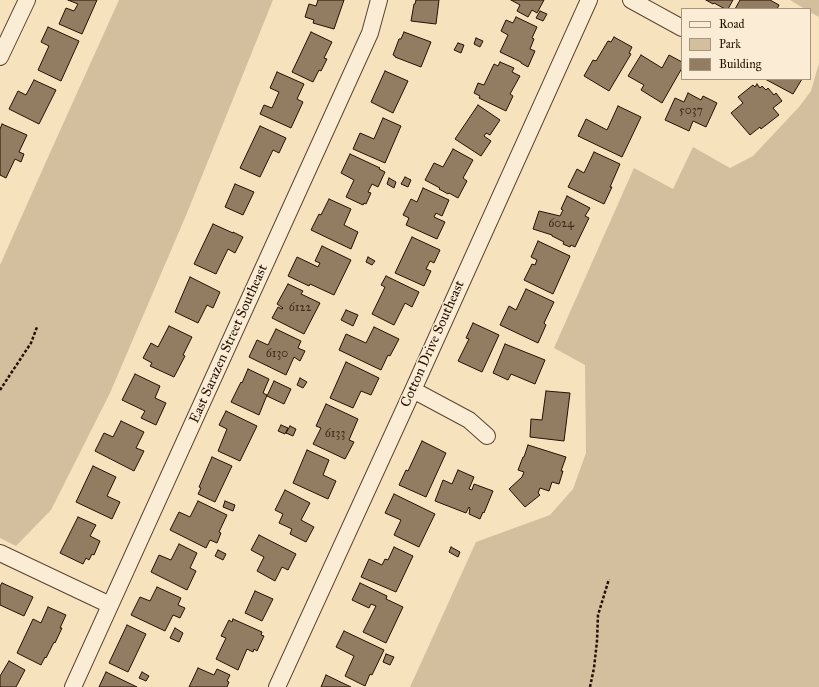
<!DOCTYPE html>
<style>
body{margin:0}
#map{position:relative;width:819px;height:687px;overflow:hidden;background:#f7e2be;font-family:"IM FELL Great Primer",serif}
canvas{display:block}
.legend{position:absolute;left:681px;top:8px;width:130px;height:72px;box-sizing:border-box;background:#faecd5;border:1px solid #a59480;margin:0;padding:5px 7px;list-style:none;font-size:12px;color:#251000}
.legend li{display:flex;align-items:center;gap:8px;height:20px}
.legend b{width:20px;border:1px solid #a59480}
</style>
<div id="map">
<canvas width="819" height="687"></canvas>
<ul class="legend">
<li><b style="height:5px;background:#faecd5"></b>Road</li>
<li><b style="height:11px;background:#d3be9e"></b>Park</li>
<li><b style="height:11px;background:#927d63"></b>Building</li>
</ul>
</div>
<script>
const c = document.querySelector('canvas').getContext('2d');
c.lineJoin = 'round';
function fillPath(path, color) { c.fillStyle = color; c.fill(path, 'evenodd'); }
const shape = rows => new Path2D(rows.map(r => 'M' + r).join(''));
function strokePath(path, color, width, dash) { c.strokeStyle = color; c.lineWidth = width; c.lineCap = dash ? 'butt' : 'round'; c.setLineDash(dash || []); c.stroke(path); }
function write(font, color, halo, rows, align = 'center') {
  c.font = font + ' "IM FELL Great Primer",serif'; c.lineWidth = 3; c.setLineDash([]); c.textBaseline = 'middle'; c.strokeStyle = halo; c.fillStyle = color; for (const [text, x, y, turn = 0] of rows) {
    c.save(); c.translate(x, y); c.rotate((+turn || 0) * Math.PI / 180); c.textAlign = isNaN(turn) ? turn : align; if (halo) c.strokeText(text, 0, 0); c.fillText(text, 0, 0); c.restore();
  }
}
const green = shape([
 [119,0,273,0,187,213,110,393,51,510,16,546,0,538,0,265,49,155],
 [790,0,819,0,819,17,810,12,810,9,805,9],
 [819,63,819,687,410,687,476,542,550,515,573,489,586,453,585,365,554,348,634,168,673,189,693,147,730,168,753,156,799,107,811,91]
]);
const building = shape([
 [68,0,97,0,82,34,59,24,66,8,74,11,78,4,68,0],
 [318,0,344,0,334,29,313,23,314,20,305,17,309,4,316,6,318,0],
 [416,0,439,0,436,24,411,21,414,4,415,4,416,0],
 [511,0,544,0,537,13,532,10,528,17,517,11,520,5,511,0],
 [706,0,733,0,728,9,725,9,714,3,713,4,706,0],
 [740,0,770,0,779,5,777,9,735,9,740,0],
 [540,11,547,14,543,21,536,18,540,11],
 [516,17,537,27,532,38,534,39,530,49,535,51,528,67,521,63,521,62,500,52,508,35,501,31,506,20,513,23,516,17],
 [48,27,79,41,61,81,38,70,49,46,41,42,48,27],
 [311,32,332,42,324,58,327,59,321,71,319,70,313,82,292,72,311,32],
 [404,32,431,42,421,67,395,57,395,56,393,55,399,39,401,39,404,32],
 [614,37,632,47,629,53,631,54,609,91,584,76,593,60,596,61,608,41,611,42,614,37],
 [476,38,483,41,480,47,474,44,476,38],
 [458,43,464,45,461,53,454,50,458,43],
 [641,55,662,68,669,55,682,62,682,68,662,103,641,90,644,85,628,76,641,55],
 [500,62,514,68,512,72,520,76,510,94,513,96,506,111,479,98,480,96,474,93,478,83,484,85,494,64,498,66,500,62],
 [385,71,408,81,393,113,371,102,385,71],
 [277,72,304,84,297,99,303,102,291,128,260,114,264,105,272,108,279,92,270,88,277,72],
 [765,79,802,79,793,94,765,79],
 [34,80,56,90,39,124,9,109,18,91,26,95,34,80],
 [757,84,760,88,762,86,766,90,768,88,774,95,776,93,782,101,773,108,779,115,761,129,760,127,750,135,731,113,743,103,738,97,753,85,755,87,757,84],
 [688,93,701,100,703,96,717,103,706,127,693,121,689,131,665,120,675,98,684,102,688,93],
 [478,105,500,120,490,135,486,133,484,136,491,141,481,156,455,139,478,105],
 [618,106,641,117,622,157,578,136,586,119,607,130,618,106],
 [383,118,401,126,385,163,353,149,360,133,374,139,383,118],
 [2,124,27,135,19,152,24,154,21,162,15,159,6,178,0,175,0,129,2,124],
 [260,126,286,138,279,153,273,150,260,177,240,168,260,126],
 [453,149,473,160,463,178,467,181,458,198,449,193,448,194,439,189,440,188,425,180,434,163,443,167,453,149],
 [594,152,620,164,610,187,612,187,604,204,568,187,577,169,584,173,594,152],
 [350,154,380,168,379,169,385,172,378,187,372,184,368,192,371,193,366,204,364,203,363,205,346,197,354,180,341,173,350,154],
 [405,177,411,180,408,187,401,184,405,177],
 [389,178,396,182,394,188,387,184,389,178],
 [235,184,254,192,243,215,225,207,235,184],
 [423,188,449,200,442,216,436,213,434,217,445,222,437,239,406,225,409,218,403,215,411,199,417,202,423,188],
 [567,196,590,208,585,216,589,218,575,247,571,245,570,247,563,244,564,242,552,236,552,235,533,229,539,211,560,216,563,210,561,209,567,196],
 [329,199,351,209,344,225,358,232,351,249,311,230,319,214,321,215,329,199],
 [213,224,233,233,233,232,243,237,235,253,228,249,216,274,194,264,213,224],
 [412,237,440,250,434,263,430,261,426,269,431,271,424,286,395,273,412,237],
 [538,241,570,256,553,294,524,280,532,264,535,265,537,260,531,257,538,241],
 [322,246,351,260,334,295,310,284,309,286,288,276,297,257,318,267,320,263,315,261,322,246],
 [368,257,375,261,372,265,366,262,368,257],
 [386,276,419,292,412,307,405,303,394,325,372,314,385,287,381,285,386,276],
 [190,277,220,292,213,308,207,305,198,323,175,312,190,277],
 [288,284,303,291,301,294,320,303,304,334,272,318,278,307,282,309,283,308,277,304,288,284],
 [526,289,554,302,544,323,546,325,538,343,500,325,509,306,516,310,526,289],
 [346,310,358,315,353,326,341,320,346,310],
 [473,323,499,335,482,372,458,361,469,339,466,338,473,323],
 [169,326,192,337,183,355,185,356,174,377,150,366,152,363,143,358,151,343,158,347,169,326],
 [374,327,399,339,390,356,388,355,381,370,339,350,346,334,366,343,374,327],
 [276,329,301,341,298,348,305,351,300,361,294,357,286,375,249,357,257,340,268,345,276,329],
 [505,344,545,360,535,384,511,374,508,380,493,373,505,344],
 [346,362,379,378,371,395,361,391,353,408,330,398,346,362],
 [248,369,269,379,263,393,267,395,259,415,231,402,241,382,242,383,248,369],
 [135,374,160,386,155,398,166,403,156,425,141,418,145,411,122,400,135,374],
 [300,378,307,382,303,388,297,385,300,378],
 [274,381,291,389,284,404,267,396,274,381],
 [546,391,570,393,564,441,530,437,531,419,542,420,546,391],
 [326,404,358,419,349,440,354,442,345,459,313,444,321,428,316,426,326,404],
 [226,411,257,426,240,461,218,451,227,429,219,425,226,411],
 [121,421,144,432,136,448,144,451,134,471,95,451,104,433,113,437,121,421],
 [281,425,288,428,285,434,278,431,281,425],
 [290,426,296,429,293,436,286,433,290,426],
 [422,441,446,453,426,497,399,485,406,470,408,471,422,441],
 [528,445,566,457,561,471,563,471,559,484,552,482,549,491,540,488,538,493,540,495,525,507,509,489,522,477,524,472,518,470,523,457,524,457,528,445],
 [307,450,329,460,323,475,336,481,328,499,293,483,307,450],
 [212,457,232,466,215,502,198,494,201,488,199,487,212,457],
 [93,466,116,477,107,496,120,502,112,519,76,502,93,466],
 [458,470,474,477,469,489,472,490,474,484,493,491,484,513,483,512,480,519,469,514,470,508,469,507,466,513,435,501,443,480,452,484,458,470],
 [285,490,310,503,301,520,314,527,306,542,290,534,292,529,279,523,283,514,275,510,285,490],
 [394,494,435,514,419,547,394,535,401,520,385,513,394,494],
 [198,501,227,515,219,532,221,533,217,543,210,540,206,548,170,530,179,512,190,517,198,501],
 [225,501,235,505,233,511,223,507,225,501],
 [78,517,96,525,90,536,100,541,94,555,92,554,89,560,86,558,83,564,60,553,78,517],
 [259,535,296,554,288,570,282,567,275,581,257,571,264,557,251,550,259,535],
 [179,544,197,553,190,568,196,571,187,590,151,572,159,555,171,560,179,544],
 [394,547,413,556,396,592,361,577,369,559,382,565,385,559,388,560,394,547],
 [451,547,460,552,458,557,449,552,451,547],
 [218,550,226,554,223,560,215,556,218,550],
 [2,583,33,597,24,616,0,605,0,586,2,583],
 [360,583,387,596,386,599,403,607,386,643,363,632,376,606,371,604,369,608,352,600,360,583],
 [157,587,181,598,178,605,185,608,180,618,173,615,165,631,131,615,140,597,150,601,157,587],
 [255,591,273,599,262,621,245,613,255,591],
 [48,607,66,615,60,628,62,628,55,643,54,642,46,658,45,657,41,665,17,653,33,619,41,623,48,607],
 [233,619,262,632,261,635,264,636,257,651,254,649,253,652,247,649,238,670,216,659,226,638,221,636,229,620,232,622,233,619],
 [127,625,146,634,128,672,109,663,127,625],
 [175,628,183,633,179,642,170,638,175,628],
 [344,631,384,650,372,675,370,674,365,686,345,676,354,656,336,647,344,631],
 [386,654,394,657,390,665,383,662,386,654],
 [9,661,25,670,16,687,0,687,0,676,9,661],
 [198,668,214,675,217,669,230,675,227,681,229,682,227,687,189,687,198,668],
 [106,672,137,687,99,687,106,672],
 [142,672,149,676,146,681,139,678,142,672],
 [326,675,351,687,321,687,326,675]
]);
const path = shape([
 [0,390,31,343,37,327],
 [590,687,594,668,597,641,598,615,609,579]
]);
const minor = shape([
 [631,0,682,28],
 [0,57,27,0],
 [413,390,469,420,487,436],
 [0,553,110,605],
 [73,687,370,33,379,0],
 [277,687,413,390,589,0]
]);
const numberNames = [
 ["5037",691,111],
 ["6024",561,224],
 ["6122",300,308],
 ["6130",277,354],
 ["6133",335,434]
];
const streetNames = [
 ["East Sarazen Street Southeast",229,344,-66],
 ["Cotton Drive Southeast",433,344,-66]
];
fillPath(green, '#d3be9e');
fillPath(building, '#927d63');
strokePath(building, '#251000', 1);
strokePath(minor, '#5a4430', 18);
strokePath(path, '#251000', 2.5, [3, 2]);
strokePath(minor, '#faecd5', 16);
write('12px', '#402b19', null, numberNames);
write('14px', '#251000', '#faecd5', streetNames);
</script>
